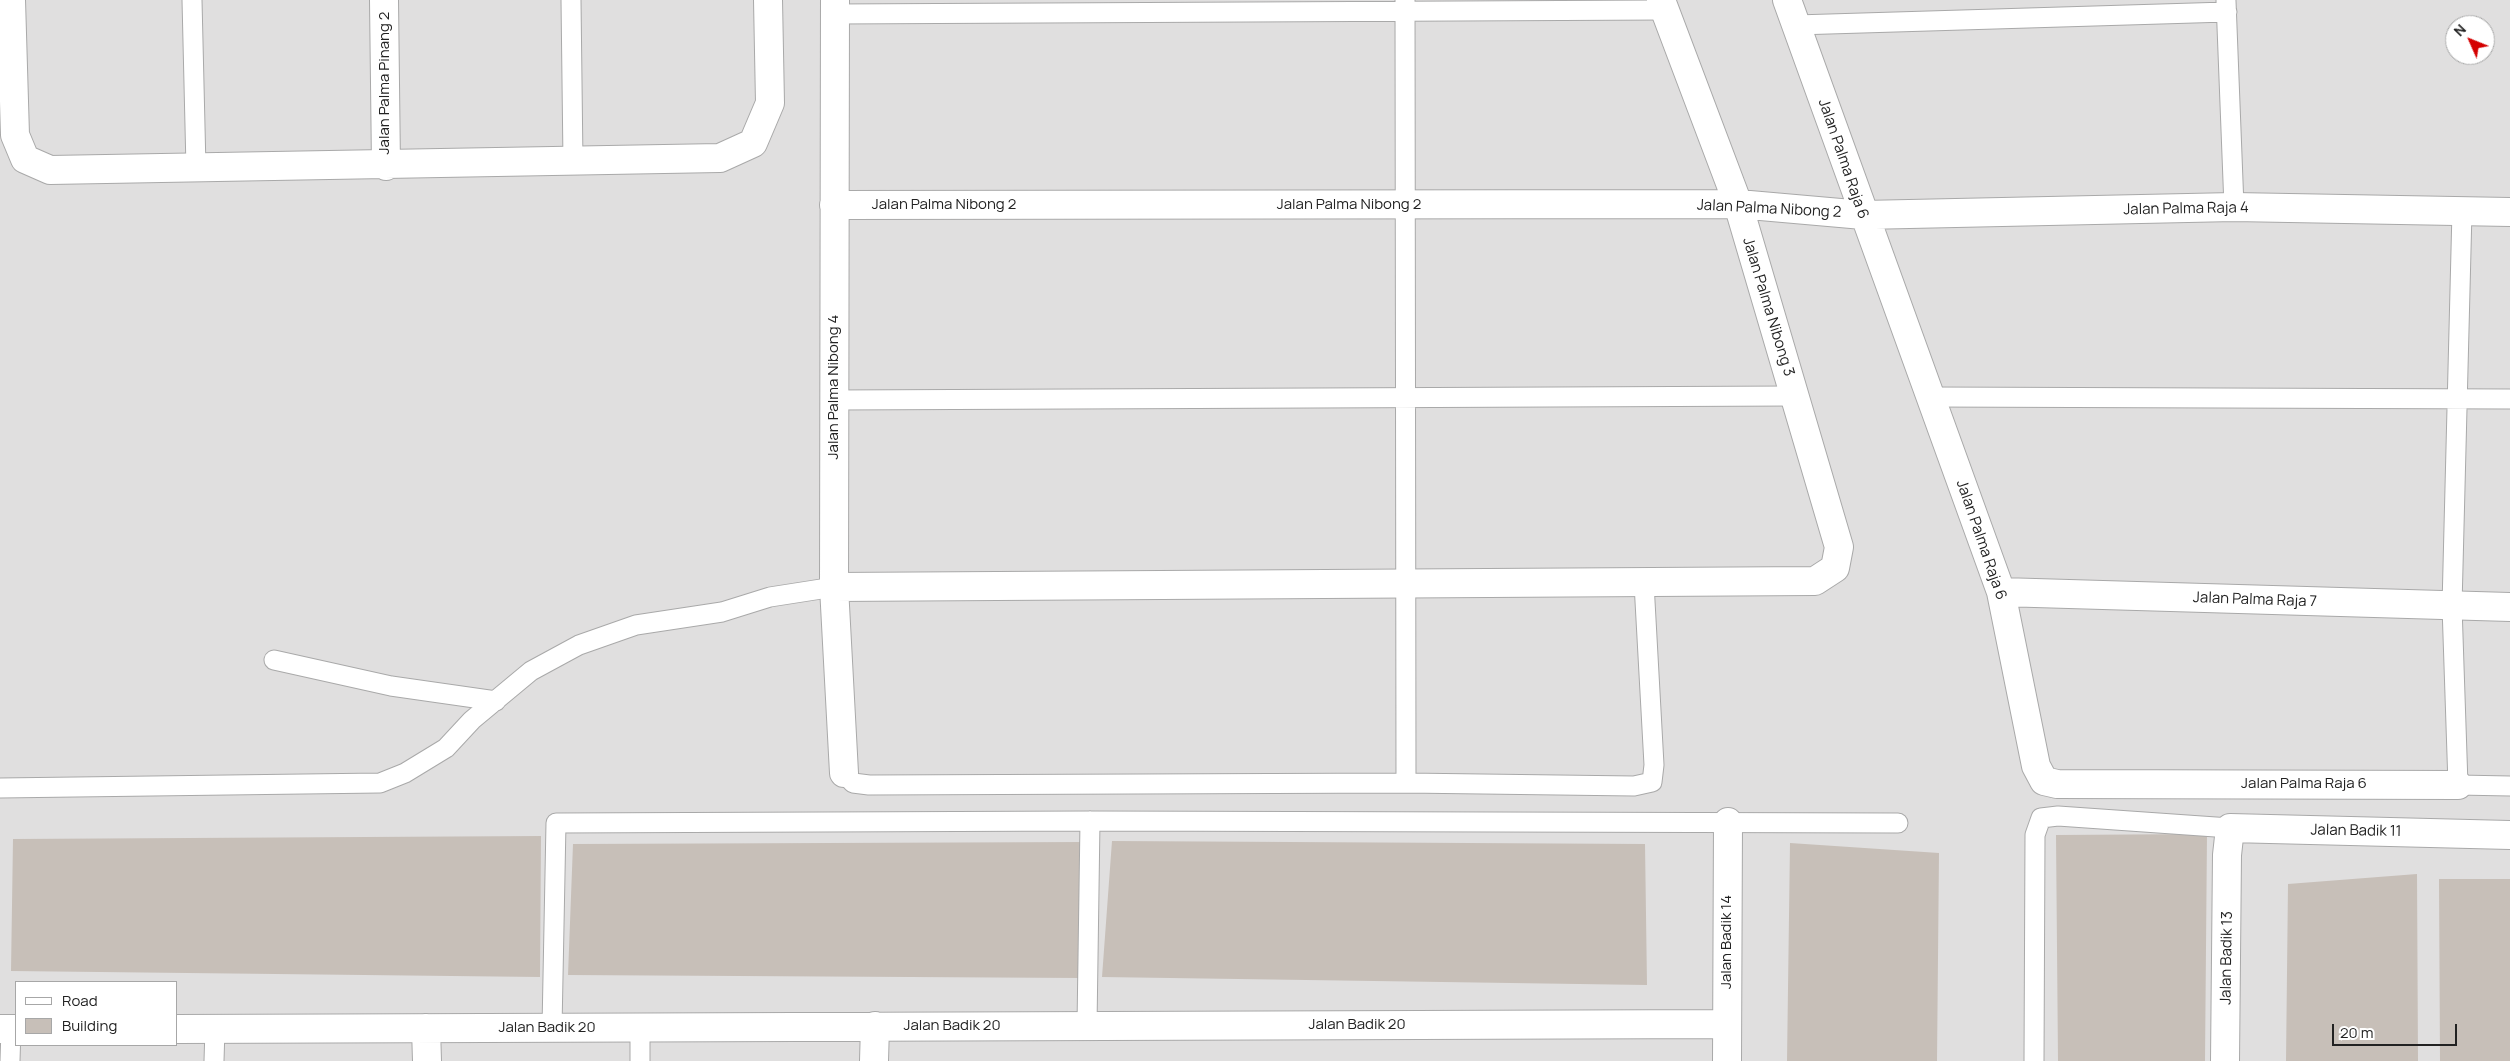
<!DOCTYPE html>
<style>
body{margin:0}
#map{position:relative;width:2510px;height:1061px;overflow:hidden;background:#f2efe9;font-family:Manrope,sans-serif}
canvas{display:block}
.legend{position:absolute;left:15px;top:981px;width:162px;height:65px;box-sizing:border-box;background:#fff;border:1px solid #a7a7a7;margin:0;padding:6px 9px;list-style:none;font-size:15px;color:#222}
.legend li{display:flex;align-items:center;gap:10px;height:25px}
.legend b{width:25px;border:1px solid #a7a7a7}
.north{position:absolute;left:2445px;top:15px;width:50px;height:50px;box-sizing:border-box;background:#fff;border:1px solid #a7a7a7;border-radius:50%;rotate:314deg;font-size:14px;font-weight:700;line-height:20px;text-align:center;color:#222}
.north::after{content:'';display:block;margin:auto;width:18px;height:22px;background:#d40000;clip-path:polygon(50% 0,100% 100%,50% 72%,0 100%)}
.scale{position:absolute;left:2332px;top:1024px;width:125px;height:22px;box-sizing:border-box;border:2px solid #222;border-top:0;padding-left:6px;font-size:15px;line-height:18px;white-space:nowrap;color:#222;-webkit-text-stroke:4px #fff;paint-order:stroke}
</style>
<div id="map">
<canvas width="2510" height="1061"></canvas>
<ul class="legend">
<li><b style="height:6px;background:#fff"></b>Road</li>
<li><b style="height:14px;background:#c7bfb8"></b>Building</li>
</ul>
<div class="north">N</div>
<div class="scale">20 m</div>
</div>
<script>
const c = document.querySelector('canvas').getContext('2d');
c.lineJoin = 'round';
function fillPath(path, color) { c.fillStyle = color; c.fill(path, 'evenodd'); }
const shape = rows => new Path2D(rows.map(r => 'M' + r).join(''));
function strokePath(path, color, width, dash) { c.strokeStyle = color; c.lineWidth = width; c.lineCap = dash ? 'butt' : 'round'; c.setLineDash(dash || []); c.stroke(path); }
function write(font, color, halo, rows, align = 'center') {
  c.font = font + ' Manrope,sans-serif'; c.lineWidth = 4; c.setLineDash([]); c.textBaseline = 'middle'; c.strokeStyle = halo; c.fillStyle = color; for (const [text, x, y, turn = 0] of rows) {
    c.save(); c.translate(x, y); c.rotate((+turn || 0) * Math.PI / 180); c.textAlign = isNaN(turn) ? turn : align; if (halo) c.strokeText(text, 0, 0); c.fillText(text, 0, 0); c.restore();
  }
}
const residential = shape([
 [0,0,2510,0,2510,1061,0,1061],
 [2455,25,2485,25,2485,55,2455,55],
 [16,982,176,982,176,1045,16,1045]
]);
const building = shape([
 [2207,834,2205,1061,2058,1061,2056,835],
 [541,836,540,977,11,971,13,839],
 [1112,841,1645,844,1647,985,1102,977],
 [1084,842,1080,978,568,975,573,844],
 [1790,843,1939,853,1937,1061,1787,1061],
 [2417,874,2418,1061,2286,1061,2288,884],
 [2439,879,2510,879,2510,1061,2440,1061]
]);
const service = shape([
 [192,0,196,168],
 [571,0,573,162],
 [2226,1,2234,207],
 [835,14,1665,10],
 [1796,25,2227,12],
 [2462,211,2452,606,2458,785,2510,786],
 [1929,397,2510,399],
 [834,400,1795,396],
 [274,660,391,686,496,701],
 [844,773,853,783,869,785,1406,783,1405,0],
 [1406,783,1634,786,1652,782,1654,765,1644,583],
 [0,788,380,783,405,773,446,748,472,720,531,671,579,645,636,625,722,612,770,597,834,587],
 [1087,1026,1090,821],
 [552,1028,556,823,1090,821,1898,823],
 [10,1061,11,1029],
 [214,1061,215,1029],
 [640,1061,640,1027],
 [2034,1061,2035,835,2041,818,2058,816,2230,828]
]);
const minor = shape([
 [11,0,15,135,25,159,50,170,720,158,753,143,770,103,768,0],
 [384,0,386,166],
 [835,0,834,587,844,773],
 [1787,0,2001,592,2036,766,2044,781,2057,784,2458,785],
 [834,205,1738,204,1863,215,2234,207,2510,212],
 [834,587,1815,581,1835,568,1839,547,1738,204,1661,0],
 [2001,592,2510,607],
 [426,1028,427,1061],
 [0,1029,16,1029],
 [176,1029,1727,1024],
 [874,1061,875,1026],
 [1727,1061,1728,822],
 [2225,1061,2227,855,2230,828,2510,835]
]);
const streetNames = [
 ["Jalan Palma Pinang 2",385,83,-90],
 ["Jalan Palma Raja 6",1843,159,71],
 ["Jalan Palma Nibong 2",944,205],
 ["Jalan Palma Nibong 2",1349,205],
 ["Jalan Palma Nibong 2",1769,209,3],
 ["Jalan Palma Raja 4",2186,209,-1],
 ["Jalan Palma Nibong 3",1768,307,73],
 ["Jalan Palma Nibong 4",834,387,-90],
 ["Jalan Palma Raja 6",1981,540,71],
 ["Jalan Palma Raja 7",2255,600,2],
 ["Jalan Palma Raja 6",2304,784],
 ["Jalan Badik 11",2356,831,1],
 ["Jalan Badik 14",1727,942,-90],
 ["Jalan Badik 13",2227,958,-89],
 ["Jalan Badik 20",1357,1025],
 ["Jalan Badik 20",952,1026],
 ["Jalan Badik 20",547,1028]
];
fillPath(residential, '#e0dfdf');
fillPath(building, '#c7bfb8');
strokePath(service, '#a9a9a9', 21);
strokePath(minor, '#a9a9a9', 30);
strokePath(service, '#fff', 19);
strokePath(minor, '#fff', 28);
write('15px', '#222', '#fff', streetNames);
</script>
